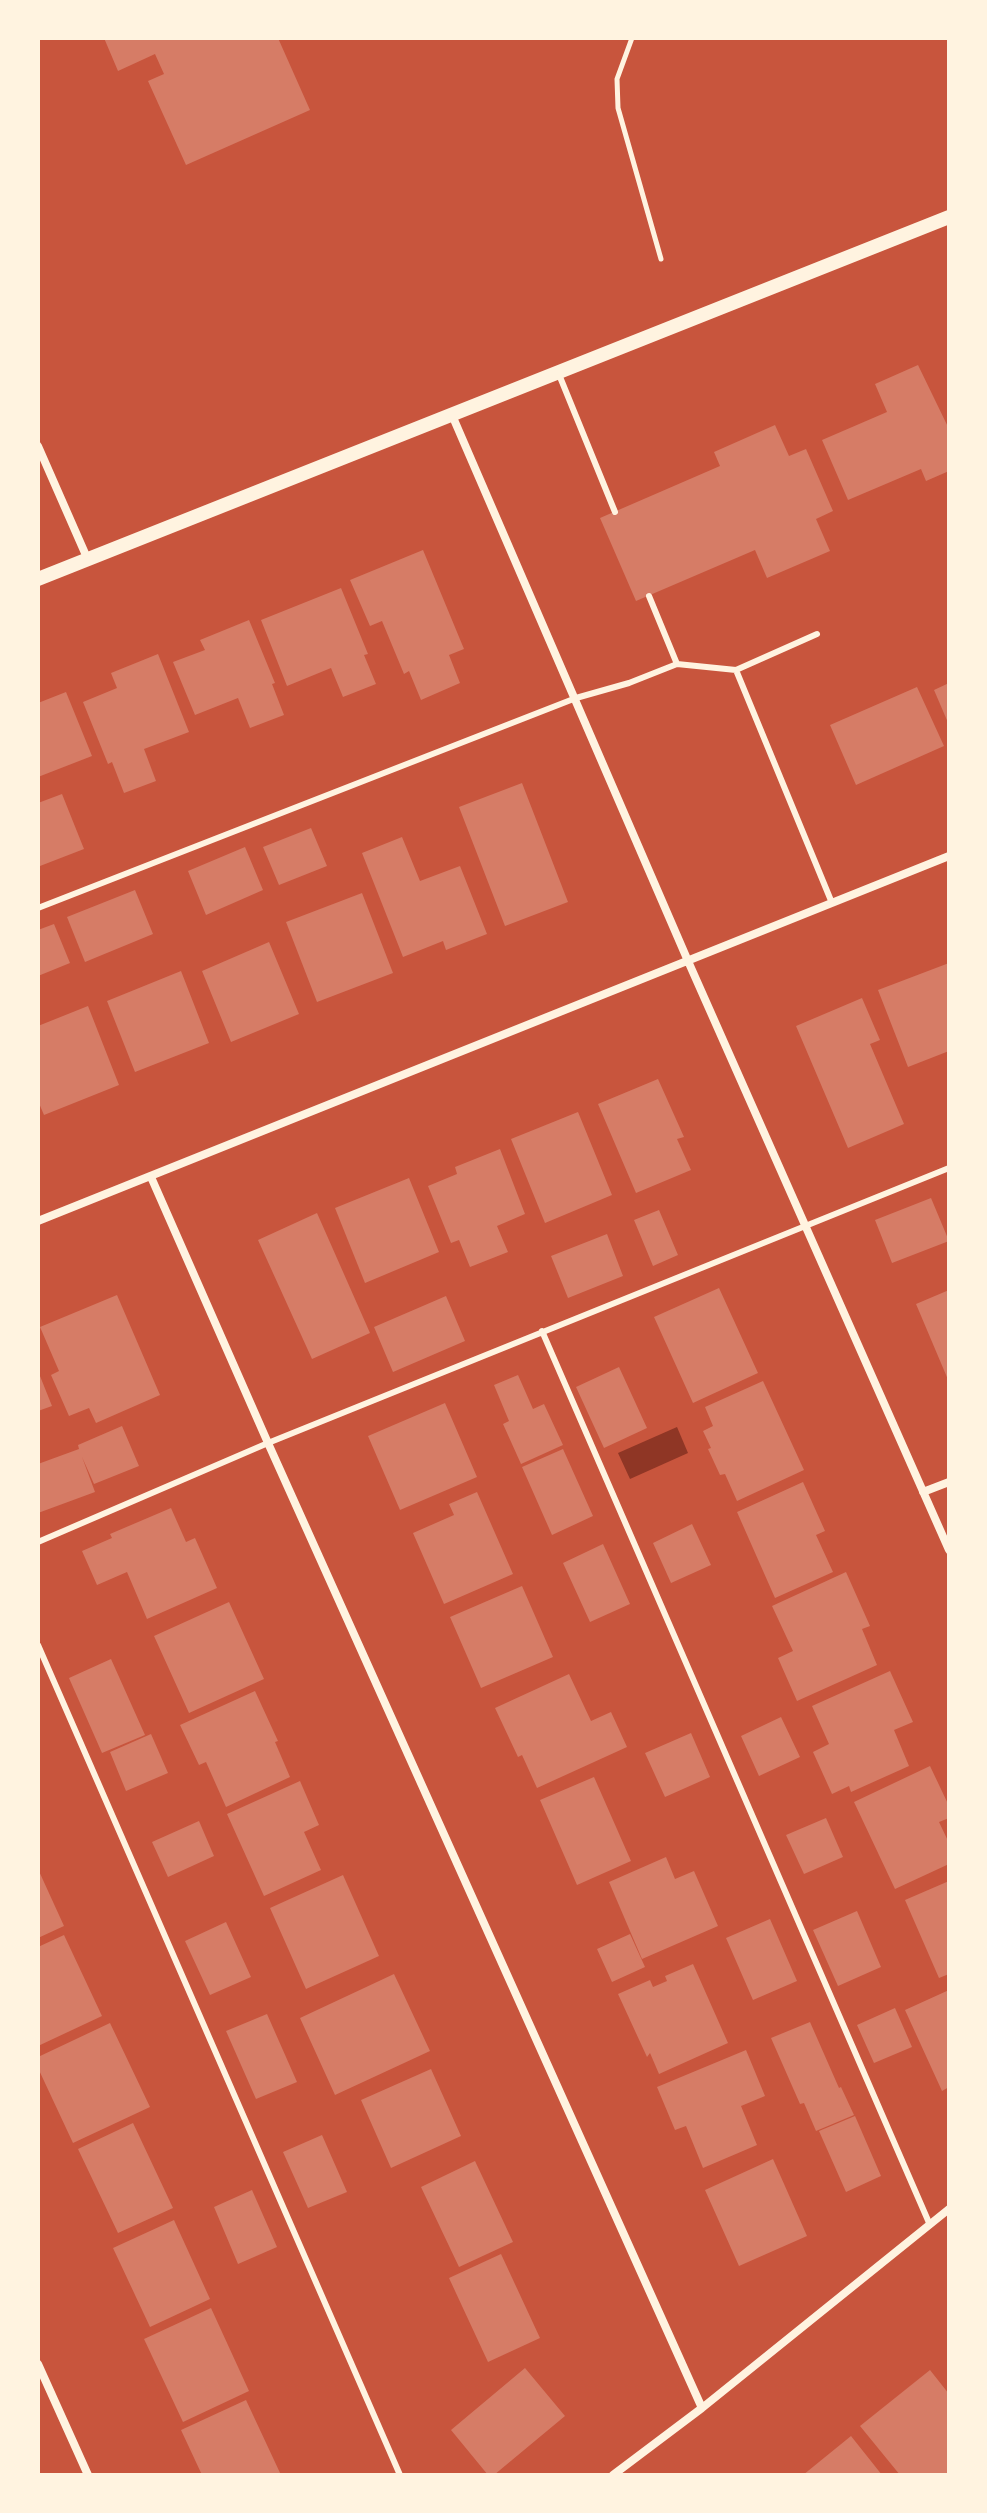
<!DOCTYPE html>
<style>
body{margin:0}
#map{position:relative;width:987px;height:2513px;overflow:hidden;background:#c8553d;font-family:"Open Sans",sans-serif}
canvas{display:block}
.frame{position:absolute;inset:0;border:40px solid #fff3e0;pointer-events:none}
</style>
<div id="map">
<canvas width="987" height="2513"></canvas>
<div class="frame"></div>
</div>
<script>
const c = document.querySelector('canvas').getContext('2d');
c.lineJoin = 'round';
function fillPath(path, color) { c.fillStyle = color; c.fill(path, 'evenodd'); }
const shape = rows => new Path2D(rows.map(r => 'M' + r).join(''));
function strokePath(path, color, width, dash) { c.strokeStyle = color; c.lineWidth = width; c.lineCap = dash ? 'butt' : 'round'; c.setLineDash(dash || []); c.stroke(path); }
const water = shape([
 [677,1427,688,1453,630,1479,618,1453]
]);
const building = shape([
 [104,38,278,38,310,110,186,165,148,81,164,74,155,54,118,71],
 [918,365,949,429,949,471,926,481,921,469,848,500,822,440,887,412,875,384],
 [775,425,789,456,806,449,833,511,816,519,830,551,767,578,755,550,636,601,600,518,720,466,714,452],
 [423,550,464,649,449,655,460,683,421,700,409,671,404,674,382,621,370,626,350,580],
 [341,588,368,654,364,655,376,684,343,697,331,668,287,686,261,620],
 [249,620,275,683,272,684,284,715,250,728,238,698,195,715,173,662,205,650,200,640],
 [158,654,189,732,144,749,156,781,124,793,112,762,108,764,83,702,117,688,111,673],
 [949,683,949,725,934,690],
 [917,687,944,746,856,785,830,725],
 [66,692,92,756,38,777,38,703],
 [522,783,568,902,505,926,459,807],
 [62,794,84,849,40,866,38,803],
 [311,828,327,866,279,885,263,847],
 [402,837,420,881,460,866,487,934,446,950,443,941,403,957,362,853],
 [245,847,263,890,206,915,188,871],
 [135,890,153,934,85,962,67,917],
 [362,893,393,973,317,1002,286,922],
 [54,924,70,963,38,976,38,930],
 [269,942,299,1014,231,1042,202,971],
 [949,963,949,1051,908,1067,878,990],
 [181,971,209,1043,135,1072,107,1001],
 [862,998,880,1040,870,1044,904,1124,848,1148,796,1026],
 [88,1006,119,1085,44,1115,38,1101,38,1026],
 [658,1079,684,1137,677,1139,691,1170,636,1193,598,1104],
 [578,1112,612,1195,545,1223,511,1139],
 [500,1149,525,1214,497,1226,508,1252,470,1267,459,1240,451,1243,428,1186,457,1174,455,1167],
 [409,1178,439,1252,365,1283,335,1208],
 [931,1198,949,1241,892,1263,875,1220],
 [659,1210,678,1255,653,1266,634,1220],
 [317,1213,370,1333,312,1359,258,1240],
 [607,1234,623,1276,568,1298,551,1256],
 [719,1288,758,1373,693,1403,654,1317],
 [949,1290,949,1382,916,1304],
 [117,1295,160,1395,96,1423,89,1408,69,1416,51,1375,59,1371,40,1327],
 [446,1296,465,1341,393,1372,374,1327],
 [619,1367,647,1428,604,1448,576,1387],
 [38,1371,52,1406,38,1411],
 [518,1375,533,1409,544,1404,563,1445,521,1464,503,1424,509,1421,494,1385],
 [763,1381,804,1470,737,1501,725,1474,720,1475,708,1449,711,1448,703,1431,713,1426,705,1407],
 [445,1403,477,1477,400,1510,368,1436],
 [122,1426,139,1466,94,1484,82,1457,95,1492,38,1513,38,1464,79,1449,78,1445],
 [563,1449,593,1516,552,1535,522,1467],
 [803,1482,825,1531,816,1535,833,1572,775,1598,737,1512],
 [477,1492,513,1574,444,1604,413,1533,454,1515,449,1504],
 [171,1508,186,1542,195,1538,217,1588,147,1619,127,1572,97,1585,82,1551,112,1538,110,1534],
 [692,1524,711,1565,671,1583,653,1543],
 [603,1544,630,1604,590,1622,563,1563],
 [846,1572,870,1626,862,1629,877,1665,797,1701,778,1658,793,1651,772,1606],
 [522,1586,553,1657,481,1688,450,1617],
 [229,1602,264,1679,189,1713,154,1636],
 [111,1659,145,1735,102,1753,69,1678],
 [890,1671,913,1722,894,1730,909,1766,851,1792,849,1786,832,1794,813,1752,829,1744,812,1706],
 [569,1674,591,1721,611,1712,627,1747,537,1788,522,1755,518,1757,495,1708],
 [255,1691,278,1741,275,1742,290,1777,226,1807,206,1762,199,1765,180,1725],
 [781,1717,800,1757,759,1776,741,1736],
 [691,1733,710,1777,665,1797,645,1753],
 [151,1734,168,1773,126,1791,110,1752],
 [930,1766,949,1806,949,1818,939,1822,949,1843,949,1864,895,1889,854,1802],
 [594,1777,631,1861,577,1885,540,1800],
 [300,1781,319,1825,304,1832,321,1870,264,1896,227,1814],
 [826,1818,843,1857,804,1874,786,1835],
 [199,1821,214,1856,168,1877,152,1842],
 [666,1857,675,1879,694,1871,718,1926,642,1959,609,1882],
 [38,1869,64,1926,38,1938],
 [343,1875,379,1956,306,1989,270,1908],
 [949,1881,949,1974,939,1978,905,1900],
 [857,1911,881,1967,838,1986,813,1930],
 [770,1919,797,1981,753,2000,726,1938],
 [226,1922,251,1977,210,1995,185,1941],
 [630,1934,645,1967,612,1982,597,1949],
 [64,1935,102,2016,38,2046,38,1947],
 [693,1964,728,2043,659,2074,650,2053,647,2057,618,1994,650,1980,653,1987,667,1981,665,1976],
 [394,1974,430,2051,335,2095,300,2018],
 [949,1990,949,2087,942,2091,905,2010],
 [895,2008,912,2047,874,2063,857,2025],
 [267,2014,297,2082,256,2099,226,2031],
 [810,2022,839,2088,841,2087,854,2115,816,2131,804,2103,800,2104,771,2038],
 [110,2023,150,2107,73,2143,38,2068,38,2057],
 [746,2050,765,2096,741,2106,757,2145,703,2168,686,2126,675,2130,657,2087],
 [431,2069,461,2136,391,2168,361,2100],
 [855,2116,881,2176,846,2192,819,2131],
 [133,2123,173,2208,118,2233,78,2149],
 [322,2135,347,2192,308,2208,283,2152],
 [773,2159,807,2236,739,2266,705,2190],
 [475,2161,513,2242,459,2267,421,2187],
 [252,2190,277,2247,238,2264,214,2207],
 [174,2220,210,2299,150,2327,113,2248],
 [501,2254,540,2338,488,2362,449,2278],
 [211,2308,249,2391,183,2422,144,2339],
 [525,2368,565,2416,494,2475,488,2475,451,2430],
 [930,2370,949,2394,949,2475,900,2475,860,2426],
 [246,2400,281,2475,202,2475,181,2430],
 [851,2436,882,2475,803,2475]
]);
const path = shape([
 [632,38,617,79,618,108,661,259]
]);
const service = shape([
 [558,372,615,512],
 [649,596,677,664],
 [736,670,817,634],
 [38,908,576,698,629,683,677,664,736,670,832,903],
 [542,1331,930,2225],
 [38,1542,268,1443,949,1168],
 [38,1645,400,2475]
]);
const minor = shape([
 [452,415,688,961,949,1550],
 [38,446,88,560],
 [151,1177,268,1443,702,2408],
 [38,1221,949,856],
 [923,1492,949,1482],
 [38,2364,88,2475],
 [613,2475,702,2408,949,2209]
]);
const tertiary = shape([
 [38,579,949,217]
]);
fillPath(water, '#8f3625');
fillPath(building, '#d67c66');
strokePath(path, '#fff3e0', 5);
strokePath(service, '#fff3e0', 6);
strokePath(minor, '#fff3e0', 8);
strokePath(tertiary, '#fff3e0', 14);
</script>
